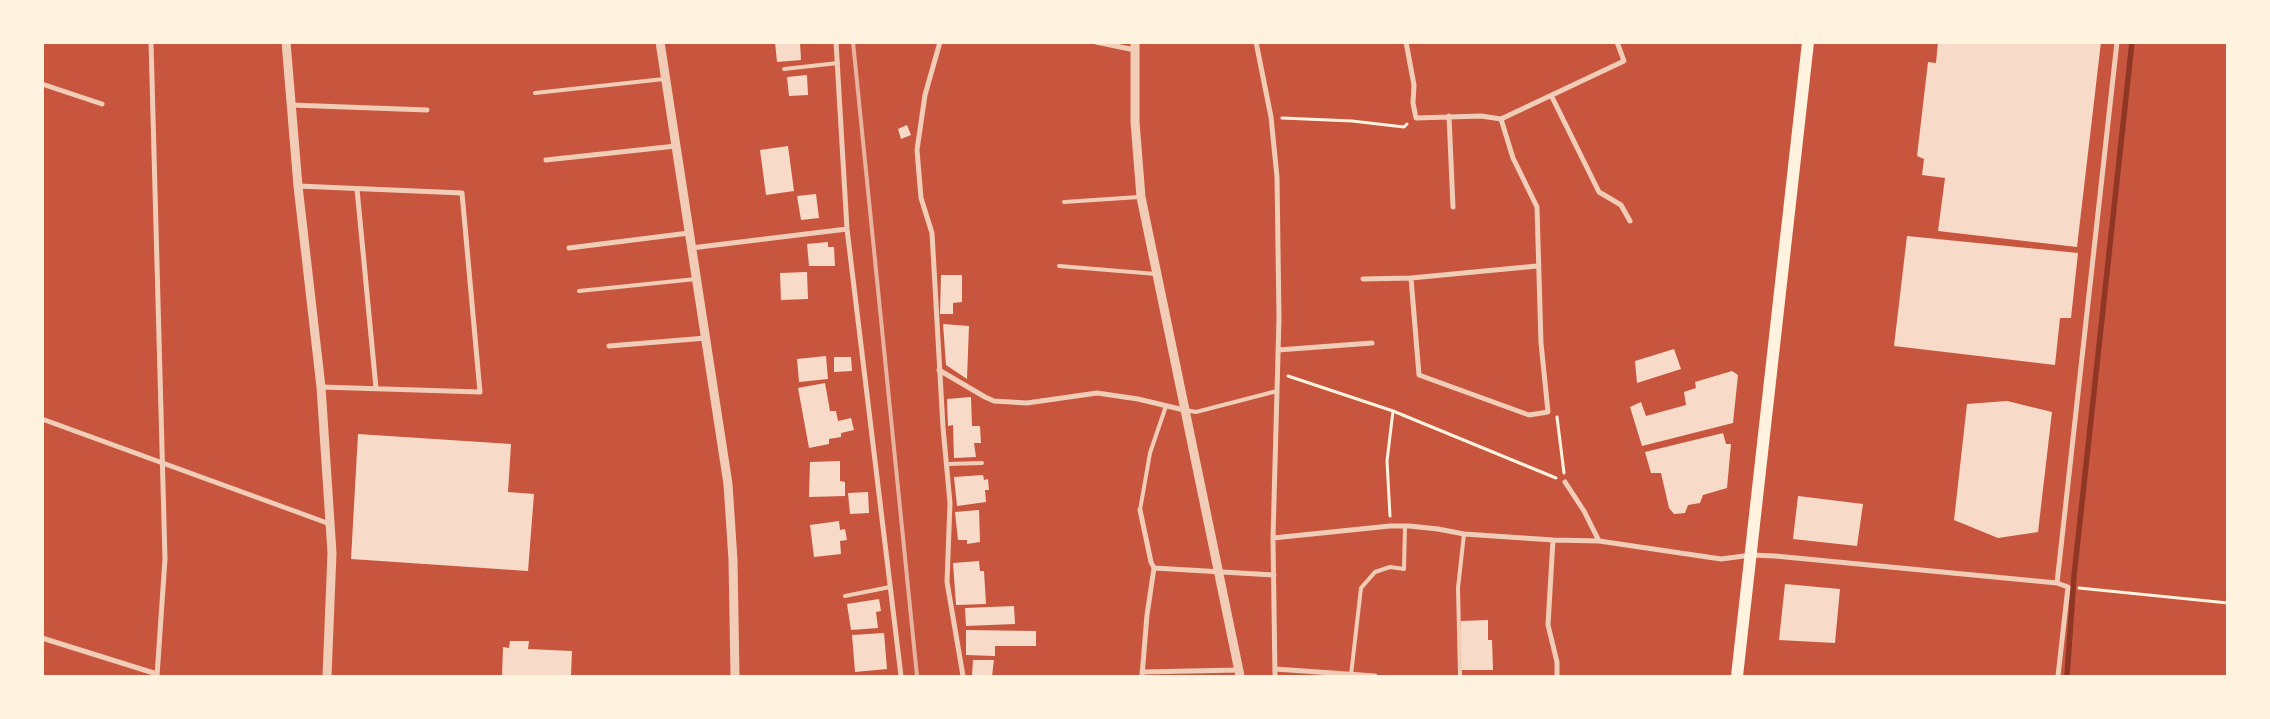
<!DOCTYPE html>
<style>
body{margin:0}
#map{position:relative;width:2270px;height:719px;overflow:hidden;background:#c8553d;font-family:Arial,sans-serif}
canvas{display:block}
.frame{position:absolute;inset:0;border:44px solid #fff3e0;pointer-events:none}
</style>
<div id="map">
<canvas width="2270" height="719"></canvas>
<div class="frame"></div>
</div>
<script>
const c = document.querySelector('canvas').getContext('2d');
c.lineJoin = 'round';
const shape = rows => new Path2D(rows.map(r => 'M' + r).join(''));
function strokePath(path, color, width, dash) { c.strokeStyle = color; c.lineWidth = width; c.lineCap = dash ? 'butt' : 'round'; c.setLineDash(dash || []); c.stroke(path); }
function fillPath(path, color) { c.fillStyle = color; c.fill(path, 'evenodd'); }
const stream = shape([
 [2067,676,2074,576,2132,42]
]);
const building = shape([
 [775,42,800,42,801,60,777,62],
 [1938,42,2101,42,2077,247,1938,231,1945,178,1922,175,1924,159,1917,156,1928,62,1936,63],
 [807,75,808,95,789,96,787,77],
 [907,125,911,135,901,139,898,129],
 [788,146,794,191,766,195,760,150],
 [816,194,819,218,801,220,797,196],
 [1907,236,2078,253,2071,318,2060,318,2055,365,1894,346],
 [828,242,828,247,834,247,835,266,809,266,807,244],
 [807,272,808,299,781,300,780,273],
 [941,275,962,275,962,302,953,303,953,314,940,314],
 [943,324,969,326,967,379,946,365],
 [1674,349,1681,369,1637,383,1635,361],
 [826,356,828,379,799,382,797,359],
 [834,357,851,357,852,371,834,372],
 [1732,371,1738,375,1733,423,1642,446,1630,407,1641,402,1646,416,1686,405,1684,392,1696,388,1695,382],
 [825,383,830,411,836,411,838,421,851,418,854,430,841,433,841,437,829,439,829,444,809,448,798,388],
 [971,397,972,426,980,426,981,443,974,443,976,457,954,458,953,425,948,426,947,399],
 [2007,401,2052,412,2038,532,1998,538,1954,520,1967,404],
 [1723,433,1726,444,1731,444,1727,488,1703,495,1700,503,1688,505,1685,513,1674,514,1669,508,1661,473,1651,473,1645,452],
 [358,434,511,444,508,492,534,494,528,571,351,559],
 [840,461,840,481,845,482,845,496,809,497,810,462],
 [983,475,984,480,988,479,989,490,985,490,986,502,957,506,954,477],
 [868,492,869,513,850,514,848,493],
 [1798,496,1863,504,1857,546,1793,539],
 [979,510,980,542,967,544,967,540,958,540,955,512],
 [839,521,840,530,845,529,847,540,840,541,841,554,814,557,810,525],
 [979,561,980,571,984,571,986,604,956,605,953,563],
 [1785,584,1840,589,1835,643,1779,640],
 [879,599,881,611,876,612,878,628,851,630,847,604],
 [1014,606,1015,624,966,626,965,608],
 [1488,620,1488,640,1492,640,1493,670,1461,670,1461,621],
 [966,630,1036,631,1036,646,995,646,995,656,966,655],
 [884,633,887,669,855,672,852,635],
 [510,641,529,641,528,649,572,651,571,676,502,676,503,647,509,648],
 [973,660,994,660,992,676,972,676]
]);
const path = shape([
 [1282,118,1352,121,1404,127,1407,124],
 [1288,376,1393,411,1387,461,1390,516],
 [1393,411,1556,478],
 [1557,417,1564,473],
 [2079,588,2228,603]
]);
const service = shape([
 [784,69,838,63],
 [535,93,664,79],
 [1064,202,1139,197],
 [1059,266,1156,274],
 [579,291,696,279],
 [1185,410,1196,412,1277,391],
 [947,464,982,463],
 [1140,510,1150,453,1166,406],
 [845,596,890,587],
 [1351,675,1361,588,1375,572,1390,567,1404,569,1405,526],
 [1460,676,1458,588,1464,534]
]);
const minor = shape([
 [151,42,165,559,157,676],
 [836,42,847,229,901,676],
 [940,42,925,95,917,150,921,198,932,233,943,427,950,503,947,582,963,676],
 [1096,42,1135,50],
 [1256,42,1271,117,1277,177,1279,318,1273,538,1275,676],
 [1406,42,1414,85,1413,103,1416,118,1481,116,1501,119,1624,61,1617,42],
 [42,84,102,104],
 [1552,97,1599,192,1621,205,1630,221],
 [291,105,427,110],
 [1449,116,1453,207],
 [1501,119,1513,158,1537,207,1541,343,1548,412,1529,415,1419,375,1411,278,1537,266],
 [546,160,676,146],
 [298,186,462,193,480,392,321,387],
 [357,189,376,388],
 [569,248,689,233],
 [691,248,847,229],
 [1363,279,1411,278],
 [609,346,706,338],
 [1278,350,1372,343],
 [939,370,985,397,994,401,1027,403,1097,393,1138,399,1184,410],
 [42,419,330,524],
 [1565,482,1584,511,1599,541],
 [1140,510,1151,562,1154,568,1147,615,1142,676],
 [1273,538,1390,526,1409,526,1438,529,1464,534,1553,540,1599,541,1721,559,1752,555,1775,556,2057,583,2068,587,2058,676],
 [1553,540,1548,625,1557,662,1557,676],
 [1154,568,1274,575],
 [2057,583,2117,42],
 [42,638,157,674],
 [1275,669,1375,676],
 [1142,672,1239,670]
]);
const tertiary = shape([
 [286,42,298,186,321,387,332,553,327,676],
 [660,42,728,484,733,560,735,676],
 [1135,42,1135,122,1141,197,1240,676]
]);
const primary = shape([
 [1737,676,1808,42]
]);
const rail = shape([
 [853,42,917,676]
]);
strokePath(stream, '#8f3625', 5.5);
fillPath(building, '#f7dbc8');
strokePath(path, '#fff3e0', 3);
strokePath(service, '#f1ccb7', 4);
strokePath(minor, '#f1ccb7', 5);
strokePath(tertiary, '#f1ccb7', 9);
strokePath(primary, '#fff3e0', 12);
strokePath(rail, '#e9b49f', 4);
</script>
